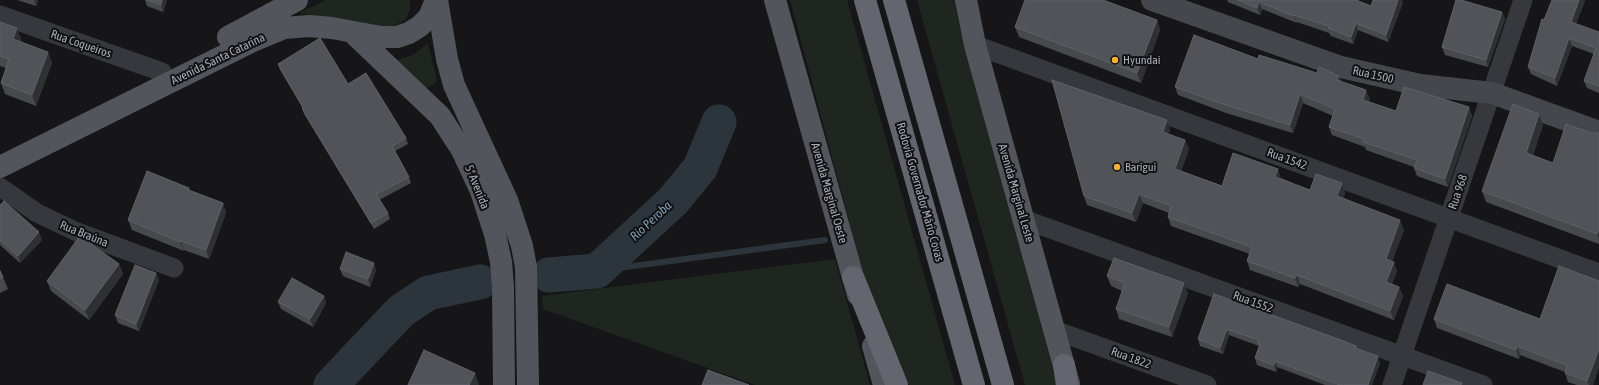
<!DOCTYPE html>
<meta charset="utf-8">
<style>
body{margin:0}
canvas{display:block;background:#161618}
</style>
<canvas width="1599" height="385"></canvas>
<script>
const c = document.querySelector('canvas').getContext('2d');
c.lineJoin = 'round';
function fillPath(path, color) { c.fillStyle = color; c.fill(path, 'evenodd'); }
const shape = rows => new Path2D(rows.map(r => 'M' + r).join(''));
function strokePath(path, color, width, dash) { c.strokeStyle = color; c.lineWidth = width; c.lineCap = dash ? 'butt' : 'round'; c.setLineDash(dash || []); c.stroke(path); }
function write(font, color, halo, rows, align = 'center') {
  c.font = font + ' "Asap Condensed",sans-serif'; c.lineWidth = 4; c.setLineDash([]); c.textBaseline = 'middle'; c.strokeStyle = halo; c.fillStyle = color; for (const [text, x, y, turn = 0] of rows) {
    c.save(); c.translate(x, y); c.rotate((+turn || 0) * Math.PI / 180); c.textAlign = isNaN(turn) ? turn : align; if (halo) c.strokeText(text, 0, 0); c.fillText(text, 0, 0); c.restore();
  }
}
const green = shape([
 [326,0,410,0,410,10,405,20,393,26,382,27,299,13],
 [790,0,847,0,955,385,909,385,865,280],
 [917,0,955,0,959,25,1057,385,1025,385],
 [428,43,437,82,423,91,391,62,413,55],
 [835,259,870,385,755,385,543,309,542,296]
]);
const stream = shape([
 [597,271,825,240]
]);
const river = shape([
 [549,275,597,271,673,201,700,168,719,122],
 [331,385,401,311,428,293,480,282]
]);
const street = shape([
 [0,15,162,72],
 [975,45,1599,273],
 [0,187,37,213,77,232,174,268],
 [1023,219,1483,385],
 [1054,330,1207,385],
 [1392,385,1523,0]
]);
const secondary = shape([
 [1152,0,1341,67,1420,85,1492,93,1599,132]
]);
const primary = shape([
 [437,0,447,59,454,85,507,200,522,246,526,267,528,385],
 [775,0,858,295],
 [966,0,975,45,1069,384],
 [352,32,440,116,462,150,481,191,495,234,501,262,503,287,504,385],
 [228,37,297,0],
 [0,167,255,40,284,28,309,26,332,28,381,37,397,37,409,33,420,26,429,17,436,0],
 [873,346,884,385]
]);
const highway = shape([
 [865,0,974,385],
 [894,0,1003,385],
 [853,277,897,385],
 [1064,365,1067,385]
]);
const wall = shape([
 [17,0,38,0,36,6],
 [145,0,167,0,163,12,147,6],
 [1227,0,1356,0,1371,6,1403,2,1388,42,1358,30,1353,44,1331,36,1329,33,1297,22,1297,23,1262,9,1260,15,1228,2],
 [1585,0,1576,24,1599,32,1599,93,1587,88,1584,81,1594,54,1572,46,1557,86,1531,74,1528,67,1544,20],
 [1502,12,1505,19,1488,67,1445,55,1442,47],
 [1157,20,1160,30,1141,83,1019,37,1015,27],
 [0,22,21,39,21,42,48,52,52,63,36,106,5,94,1,83,6,68,0,66],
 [1258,59,1317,73,1339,76,1342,82,1370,99,1368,102,1396,111,1469,107,1472,116,1448,187,1417,176,1414,168,1414,167,1366,150,1365,147,1332,135,1329,127,1333,116,1303,103,1293,133,1229,114,1178,95,1175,87],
 [278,64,348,84,406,138,408,144,395,151,409,177,411,183,379,200,388,213,390,219,374,229,304,114,302,108,302,107,280,70],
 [1543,125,1533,155,1553,163,1591,133,1599,133,1599,244,1486,202,1482,191],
 [1170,130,1168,134,1185,140,1189,149,1181,171,1222,186,1281,178,1310,190,1342,183,1345,193,1343,198,1404,230,1392,261,1397,271,1392,284,1399,287,1403,296,1394,320,1300,284,1298,287,1250,270,1247,261,1250,254,1171,226,1168,217,1169,213,1143,203,1136,222,1087,205,1084,196],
 [189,188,190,190,223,203,226,213,209,259,184,250,184,251,132,230,128,220],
 [0,205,42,240,20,263,0,245],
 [119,264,123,274,89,320,51,291,47,281],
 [340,269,376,270,370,287,343,276],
 [0,271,3,277,8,289,0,293],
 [1107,276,1188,293,1172,337,1119,319,1116,309,1122,291,1111,286],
 [159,280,139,331,118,323,115,315],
 [1599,281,1599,367,1593,385,1577,385,1568,382,1565,373,1565,372,1520,355,1519,359,1437,328,1434,319,1540,319],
 [1214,294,1356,346,1357,349,1380,363,1372,385,1325,385,1277,367,1276,372,1257,365,1255,358,1259,346,1229,335,1223,354,1200,346,1198,339],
 [324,296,326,303,313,327,281,309,278,302]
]);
const shadedWall = shape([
 [34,0,38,0,36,6],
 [162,0,167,0,163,12,161,5],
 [1398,0,1402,0,1403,2,1388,42,1386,35],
 [1579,0,1585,0,1574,29,1571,22],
 [1259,2,1262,9,1260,15,1257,8],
 [1502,12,1505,19,1488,67,1486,60],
 [1294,15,1297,22,1297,23,1294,16],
 [1157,20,1160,30,1141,83,1137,73],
 [1356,23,1358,30,1353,44,1351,37],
 [17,28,21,39,18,50,13,39],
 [1569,38,1572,46,1557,86,1555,78],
 [48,52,52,63,36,106,32,95],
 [1339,76,1342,84,1337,80],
 [1366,90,1370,99,1366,109,1363,100],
 [1300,94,1303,103,1293,133,1290,125],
 [1469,107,1472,116,1448,187,1445,179],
 [1539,114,1543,125,1530,164,1526,153],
 [1167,120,1170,130,1166,141,1163,132],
 [1185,140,1189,149,1179,178,1175,169],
 [1278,169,1281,178,1279,186,1275,177],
 [1342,183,1345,193,1341,205,1337,196],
 [1139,194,1143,203,1136,222,1132,213],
 [223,203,226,213,209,259,206,250],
 [1400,220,1404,230,1389,268,1386,259],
 [1599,229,1599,239,1597,234],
 [39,232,42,240,20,263,18,256],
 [181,241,184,250,184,251,180,242],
 [1394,262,1397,271,1389,291,1386,282],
 [374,263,376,270,370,287,368,279],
 [119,264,123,274,89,320,85,310],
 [156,273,159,280,139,331,136,324],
 [1297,275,1300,284,1298,287,1295,278],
 [1184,283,1188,293,1172,337,1169,327],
 [1399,287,1403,296,1394,320,1390,311],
 [324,296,326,303,313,327,310,319],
 [1227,329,1229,335,1223,354,1220,348],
 [1517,346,1520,355,1519,359,1516,350],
 [1599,349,1599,367,1593,385,1589,385,1587,381],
 [1378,356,1380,363,1372,385,1368,385],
 [1275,361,1277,367,1276,372,1274,365],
 [475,373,479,385,469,385]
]);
const building = shape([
 [147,0,162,0,161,5,147,0],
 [1025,0,1103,0,1157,20,1137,73,1015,27,1025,0],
 [1238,0,1356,0,1371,6,1373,0,1398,0,1386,35,1356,23,1351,37,1328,28,1329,26,1294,15,1294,16,1259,2,1257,8,1238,0],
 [1456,0,1461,0,1502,12,1486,60,1442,47,1456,0],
 [1552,0,1579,0,1571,22,1599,32,1599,86,1584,81,1596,48,1569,38,1555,78,1528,67,1542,19,1544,20,1552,0],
 [0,22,17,28,13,39,48,52,32,95,1,83,9,59,0,56,0,22],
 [1194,35,1258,59,1259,55,1317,73,1319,67,1339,76,1337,80,1366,90,1363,100,1396,111,1404,87,1469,107,1445,179,1414,168,1417,160,1363,142,1364,139,1329,127,1335,109,1300,94,1290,125,1226,105,1175,87,1194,35],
 [320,38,348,84,366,73,406,138,392,146,409,177,376,194,388,213,371,223,302,108,303,107,278,64,320,38],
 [1052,80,1167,120,1163,132,1185,140,1175,169,1222,186,1233,153,1278,169,1275,177,1310,190,1316,174,1342,183,1337,196,1400,220,1386,259,1394,262,1386,282,1399,287,1390,311,1297,275,1295,278,1247,261,1252,247,1168,217,1171,206,1139,194,1132,213,1084,196,1052,80],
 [1513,104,1539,114,1526,153,1553,163,1566,124,1591,133,1599,133,1599,229,1597,234,1482,191,1513,104],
 [147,171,189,188,188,190,223,203,206,250,181,241,180,242,128,220,147,171],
 [4,201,39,232,18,256,0,240,0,205,4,201],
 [80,236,119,264,85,310,47,281,80,236],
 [346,252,374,263,368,279,340,269,346,252],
 [1114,258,1184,283,1169,327,1116,309,1125,283,1107,276,1114,258],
 [135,265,156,273,136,324,115,315,135,265],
 [1559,266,1599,281,1599,349,1587,381,1565,373,1567,365,1517,346,1516,350,1434,319,1447,284,1540,319,1559,266],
 [0,271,3,277,0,279,0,271],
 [292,278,324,296,310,319,278,302,292,278],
 [1214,294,1338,339,1356,346,1355,348,1378,356,1368,385,1340,385,1275,361,1274,365,1255,358,1260,344,1258,343,1259,340,1227,329,1220,348,1198,339,1214,294],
 [424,350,475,373,469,385,408,385,424,350],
 [708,370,749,385,702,385,708,370],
 [1428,371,1462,383,1461,385,1423,385,1428,371]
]);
const markers = [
 [1115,60,4,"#f2b134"],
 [1117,167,4,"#f2b134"]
];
const streetNames = [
 ["Rua Coqueiros",81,44,19],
 ["Avenida Santa Catarina",218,59,-26],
 ["Rua 1500",1373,75,13],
 ["Rua 1542",1287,159,20],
 ["5ª Avenida",477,187,68],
 ["Rodovia Governador Mário Covas",920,192,74],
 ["Rua 968",1458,192,-71],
 ["Avenida Marginal Oeste",829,193,74],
 ["Avenida Marginal Leste",1016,193,74],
 ["Rua Braúna",84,234,22],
 ["Rua 1552",1253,302,20],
 ["Rua 1822",1131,358,20]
];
const poiNames = [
 ["Hyundai",1123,60],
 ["Barigui",1125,167]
];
const waterNames = [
 ["Rio Peroba",651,221,-43]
];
fillPath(green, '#1e261f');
strokePath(stream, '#2c353c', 6);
strokePath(river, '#2c353c', 35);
strokePath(street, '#37383d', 19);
strokePath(secondary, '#45474d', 22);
strokePath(primary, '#53555c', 22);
strokePath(highway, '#63666e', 22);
fillPath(wall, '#47494d');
fillPath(shadedWall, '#2f3033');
fillPath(building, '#525359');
strokePath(building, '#5f6168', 1);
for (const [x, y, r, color] of markers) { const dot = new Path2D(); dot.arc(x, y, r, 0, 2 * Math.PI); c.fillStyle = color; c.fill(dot); strokePath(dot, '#111113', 1.5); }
write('12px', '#a8adb8', '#111113', streetNames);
write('12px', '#a8adb8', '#111113', poiNames, 'left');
write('italic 13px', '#7f9bb3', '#111113', waterNames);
</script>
